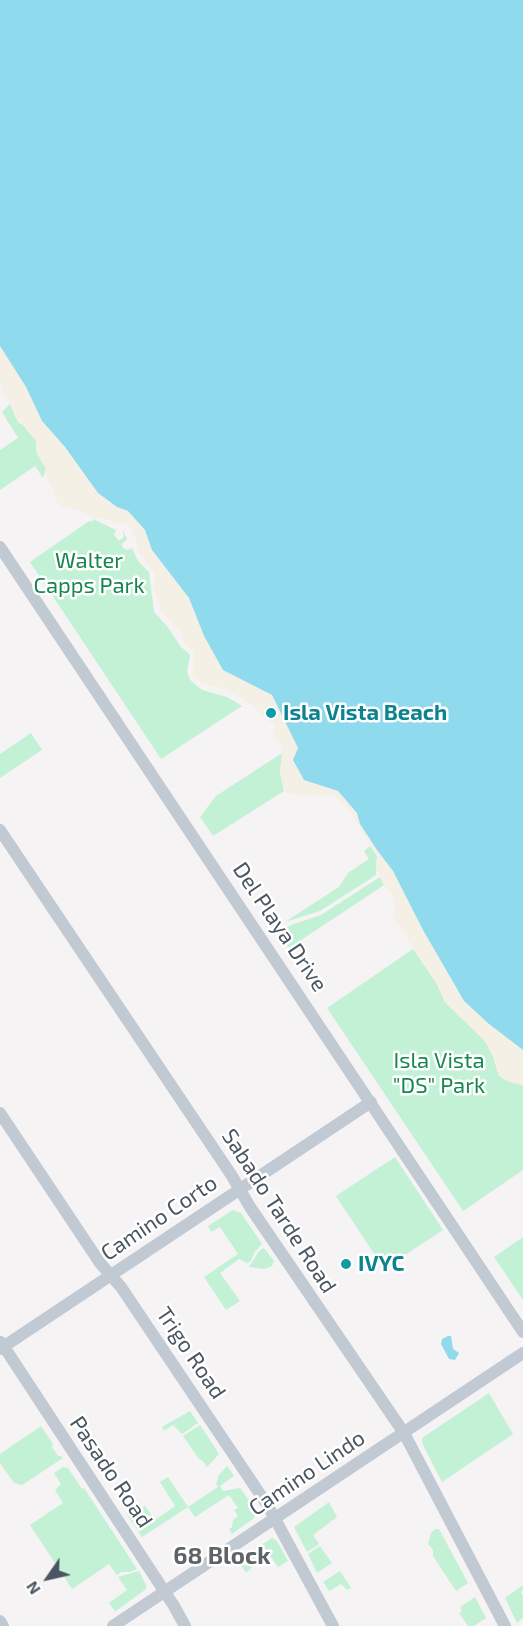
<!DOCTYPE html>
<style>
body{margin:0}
#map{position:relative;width:523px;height:1626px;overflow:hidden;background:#f5f3f3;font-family:"Exo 2",sans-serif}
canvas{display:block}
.north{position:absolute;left:18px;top:1548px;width:60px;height:60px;-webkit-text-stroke:4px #fff;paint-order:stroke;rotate:236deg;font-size:16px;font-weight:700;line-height:24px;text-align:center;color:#4a5661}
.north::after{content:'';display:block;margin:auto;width:21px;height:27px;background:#4a5661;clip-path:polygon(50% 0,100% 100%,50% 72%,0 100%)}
</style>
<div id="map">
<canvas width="523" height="1626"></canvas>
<div class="north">N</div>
</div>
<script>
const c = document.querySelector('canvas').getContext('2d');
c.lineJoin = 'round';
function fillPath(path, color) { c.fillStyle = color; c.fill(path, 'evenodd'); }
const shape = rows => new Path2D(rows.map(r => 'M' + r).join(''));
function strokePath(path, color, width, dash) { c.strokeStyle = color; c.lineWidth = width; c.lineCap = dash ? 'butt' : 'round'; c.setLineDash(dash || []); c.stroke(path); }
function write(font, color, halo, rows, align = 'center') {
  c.font = font + ' "Exo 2",sans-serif'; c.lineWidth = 5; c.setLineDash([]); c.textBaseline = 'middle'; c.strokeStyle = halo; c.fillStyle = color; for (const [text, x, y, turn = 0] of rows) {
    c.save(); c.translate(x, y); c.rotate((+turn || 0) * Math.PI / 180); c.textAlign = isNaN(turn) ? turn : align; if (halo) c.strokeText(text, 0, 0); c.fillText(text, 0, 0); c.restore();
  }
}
const green = shape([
 [10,404,18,422,23,425,36,441,36,450,46,469,43,478,35,466,0,490,0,450,18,438,2,412],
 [93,519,116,530,114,535,119,541,124,537,122,529,127,539,122,544,123,548,127,550,132,548,138,561,149,572,154,612,167,626,181,647,190,655,187,672,190,680,202,690,227,697,242,706,161,759,30,562,89,521,92,522],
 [31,733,42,750,0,778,0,754],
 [282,753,280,773,284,791,213,836,200,817,216,796],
 [370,846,377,856,376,875,320,911,285,922,339,887,348,873,369,859,364,851],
 [380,877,384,885,289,948,278,932,291,925,321,915],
 [413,949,437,984,445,1002,485,1041,493,1056,499,1076,510,1082,523,1085,523,1170,463,1211,327,1008],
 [395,1157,443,1230,384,1269,336,1196],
 [233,1210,241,1213,262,1244,254,1253,251,1261,247,1263,239,1259,220,1273,240,1301,226,1310,204,1277,238,1254,220,1227,211,1232,208,1226],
 [523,1237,523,1300,494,1257],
 [264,1248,274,1261,272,1266,265,1269,249,1267,259,1251],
 [489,1393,513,1434,442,1482,422,1443,422,1438],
 [190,1411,198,1423,182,1434,173,1425,164,1431,162,1427],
 [200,1425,219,1454,207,1467,203,1461,199,1459,183,1436],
 [41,1426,53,1444,52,1447,58,1456,61,1456,63,1458,22,1485,14,1483,0,1463,0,1454],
 [227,1466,234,1476,220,1486,223,1491,240,1488,257,1511,254,1518,232,1534,229,1529,232,1527,233,1520,238,1516,234,1510,238,1508,229,1495,195,1517,188,1507,142,1537,126,1513,145,1506,155,1520,175,1506,160,1482,168,1477,188,1507,218,1487,216,1484,219,1475],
 [63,1467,68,1468,82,1489,84,1488,137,1569,130,1572,121,1572,117,1575,109,1564,72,1589,30,1525,63,1503,55,1490,61,1484,54,1473],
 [329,1502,337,1517,313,1535,319,1544,307,1552,294,1527],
 [435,1529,439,1529,468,1583,456,1591,433,1556,433,1550,428,1544,431,1533],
 [272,1538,277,1541,288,1561,278,1567,271,1557,258,1565,256,1563,246,1573,238,1560],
 [320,1546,332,1563,317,1573,308,1554],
 [139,1571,146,1585,146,1589,116,1611,114,1610,109,1603,127,1590,118,1577],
 [340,1571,351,1588,347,1590,341,1584,329,1591,323,1582],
 [523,1585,523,1590,521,1592,523,1596,523,1618,517,1623,505,1598],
 [475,1597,486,1618,474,1626,468,1626,459,1613,462,1611,460,1607]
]);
const sand = shape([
 [0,346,26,387,42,421,65,447,98,493,117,507,128,511,145,530,152,550,189,598,204,636,223,669,272,695,298,748,304,780,338,791,357,813,360,824,377,850,393,871,423,930,464,1001,489,1024,523,1050,523,1085,510,1082,499,1076,493,1056,485,1041,445,1002,437,984,394,918,395,904,391,892,384,885,376,867,377,856,351,813,337,797,331,795,303,797,284,791,280,772,282,753,280,744,273,735,275,726,273,723,268,721,253,706,226,689,203,684,193,675,193,650,185,645,179,631,161,611,154,589,155,579,154,573,136,549,138,547,132,530,127,523,115,525,110,520,94,518,79,510,63,507,56,501,52,487,46,477,46,469,37,454,36,441,23,425,18,422,14,410,3,393,0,379]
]);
const water = shape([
 [0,0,523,0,523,1050,489,1024,464,1001,423,930,393,871,377,850,360,824,357,813,338,791,304,780,293,760,298,748,272,695,223,670,204,636,189,598,152,550,145,530,128,511,117,507,98,493,65,447,42,421,26,387,0,346],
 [448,1336,451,1336,453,1349,459,1353,455,1360,449,1359,441,1344,442,1339]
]);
const street = shape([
 [0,547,523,1332],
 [0,830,232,1176,250,1207,404,1433,505,1626],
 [0,1113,100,1263,121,1287,268,1506,333,1626],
 [1,1342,174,1606,185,1626],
 [0,1349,371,1102],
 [0,1621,3,1626],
 [113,1626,523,1353]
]);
const markers = [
 [271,713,6,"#0f9aa8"],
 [346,1264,6,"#0f9aa8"]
];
const parkNames = [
 ["Walter",89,561],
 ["Capps Park",89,586],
 ["Isla Vista",439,1061],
 ["\"DS\" Park",439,1086]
];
const cultureNames = [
 ["Isla Vista Beach",283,713],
 ["IVYC",358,1264]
];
const streetNames = [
 ["Del Playa Drive",280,927,56],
 ["Sabado Tarde Road",279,1211,57],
 ["Camino Corto",159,1218,-34],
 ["Trigo Road",191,1353,56],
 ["Pasado Road",111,1472,56],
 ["Camino Lindo",307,1473,-34]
];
const neighbourhoodNames = [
 ["68 Block",222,1556]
];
fillPath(green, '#c3f1d5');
fillPath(sand, '#f5f0e5');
fillPath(water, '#90daee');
strokePath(street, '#c1cad2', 12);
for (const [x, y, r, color] of markers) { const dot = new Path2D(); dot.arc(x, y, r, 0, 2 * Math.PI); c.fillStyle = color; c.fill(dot); strokePath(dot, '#fff', 2); }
write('22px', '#17864f', '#fff', parkNames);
write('bold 22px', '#0d838f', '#fff', cultureNames, 'left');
write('22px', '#4a5661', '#fff', streetNames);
write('bold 24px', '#5f6368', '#fff', neighbourhoodNames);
</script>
